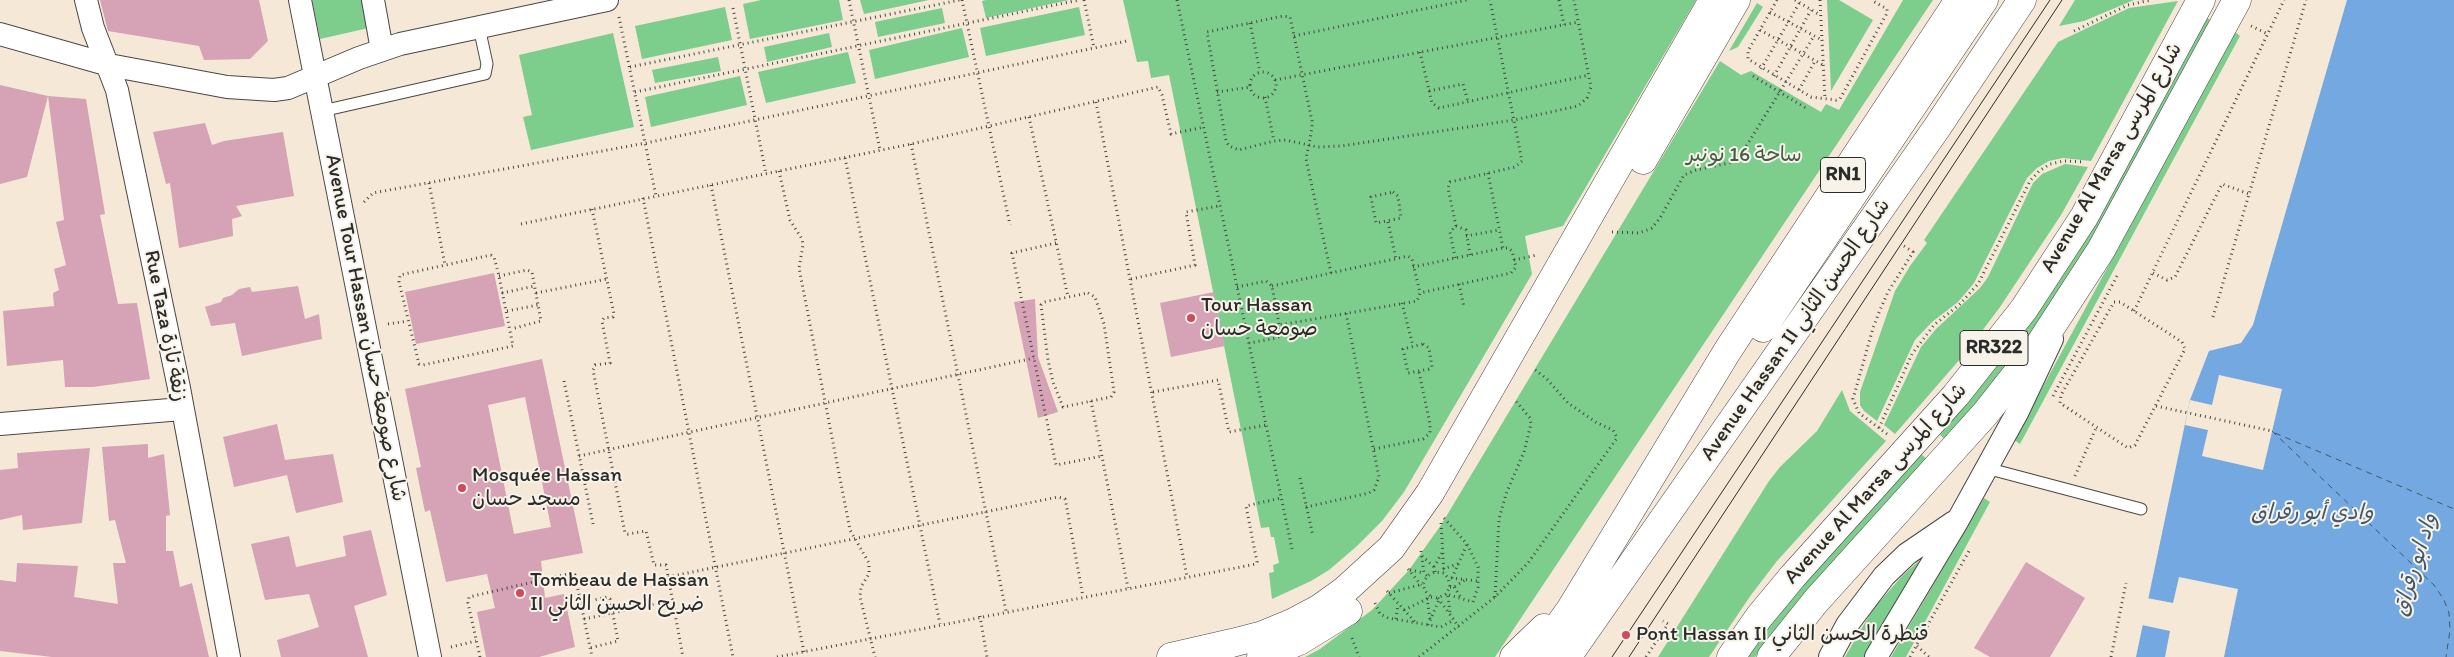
<!DOCTYPE html>
<meta charset="utf-8">
<style>
body{margin:0}
canvas{display:block;background:#f5e8d6}
</style>
<canvas width="2454" height="657"></canvas>
<script>
const c = document.querySelector('canvas').getContext('2d');
c.lineJoin = 'round';
function fillPath(path, color) { c.fillStyle = color; c.fill(path, 'evenodd'); }
const shape = rows => new Path2D(rows.map(r => 'M' + r).join(''));
function strokePath(path, color, width, dash) { c.strokeStyle = color; c.lineWidth = width; c.lineCap = dash ? 'butt' : 'round'; c.setLineDash(dash || []); c.stroke(path); }
function write(font, color, halo, rows, align = 'center') {
  c.font = font + ' Itim,"Playpen Sans Arabic",sans-serif'; c.lineWidth = 4; c.setLineDash([]); c.textBaseline = 'middle'; c.strokeStyle = halo; c.fillStyle = color; for (const [text, x, y, turn = 0] of rows) {
    c.save(); c.translate(x, y); c.rotate((+turn || 0) * Math.PI / 180); c.textAlign = isNaN(turn) ? turn : align; if (halo) c.strokeText(text, 0, 0); c.fillText(text, 0, 0); c.restore();
  }
}
const green = shape([
 [312,0,368,0,373,27,320,39],
 [761,0,839,0,843,20,750,39,743,4],
 [860,0,929,0,864,14],
 [986,0,1069,0,986,18,982,1],
 [1123,0,1696,0,1563,226,1525,236,1532,274,1404,492,1382,521,1357,546,1329,570,1311,581,1272,599,1269,573,1274,572,1273,565,1279,563,1274,537,1271,537,1269,527,1261,528,1169,75,1151,78,1148,61,1137,62],
 [1827,0,1839,0,1873,20,1831,91],
 [1903,0,1933,0,1495,657,1305,657,1320,649,1372,610,1409,570,1441,525,1720,61,1741,75,1751,71,1821,112,1826,104,1839,110],
 [2075,0,2134,0,2084,21,2059,26],
 [2178,1,2091,161,2063,158,2049,161,2037,168,2027,178,1974,283,1958,302,1932,322,1915,340,1877,421,1864,411,1860,405,1860,392,1895,291,1910,266,1927,243,1924,240,2058,42,2129,8],
 [1757,3,1763,7,1738,47,1729,51],
 [725,7,732,40,642,59,635,26],
 [1079,7,1085,35,986,56,980,28],
 [942,8,945,23,878,37,875,22],
 [2207,18,2213,22,2099,231,2034,330,1947,441,1940,435,2028,326,2093,227],
 [962,28,969,57,875,79,869,50],
 [2235,32,2240,36,2020,444,2014,440],
 [613,33,634,127,531,150,523,117,532,115,519,55],
 [829,33,832,47,767,62,764,47],
 [848,52,856,83,766,103,758,72],
 [718,57,721,71,655,83,652,70],
 [740,76,747,105,651,127,645,97],
 [2065,164,2088,167,2061,215,2000,307,1967,351,1895,434,1884,425,1921,347,1936,329,1980,288,1988,277,2033,183,2042,174],
 [1842,390,1850,411,1886,441,1777,561,1751,595,1709,657,1658,657,1769,481,1780,467,1817,431],
 [1921,454,1929,461,1776,630,1755,657,1746,657,1792,596],
 [1984,498,1990,502,1906,657,1891,657],
 [1920,560,1865,657,1845,657,1873,609,1903,575]
]);
const water = shape([
 [2347,0,2454,0,2454,657,2136,657,2190,400,2209,351,2241,343,2253,325]
]);
const pier = shape([
 [2219,375,2282,389,2263,470,2202,456,2208,430,2185,425,2190,400,2212,405],
 [2179,577,2238,589,2224,657,2165,657,2170,631,2142,625,2147,598,2173,603]
]);
const ferry = shape([
 [2272,431,2434,585,2444,600,2449,613,2450,630,2446,657],
 [2275,433,2454,509]
]);
const building = shape([
 [100,0,259,0,268,41,250,59,204,60,199,46,108,31],
 [0,85,48,96,27,177,0,184],
 [48,96,86,99,105,214,100,215,118,304,137,303,150,379,93,387,65,387,63,360,7,366,3,311,54,306,53,293,59,290,54,269,66,265,56,222,64,220],
 [205,123,212,145,224,141,283,132,294,196,236,206,242,216,232,219,233,236,179,248,170,183,166,184,153,132],
 [494,273,505,326,416,344,405,292],
 [298,286,305,319,319,314,322,339,242,356,235,323,211,326,205,307,221,302,223,298,232,295,239,289,250,287,252,292],
 [1214,292,1225,346,1171,357,1160,303],
 [1035,299,1038,357,1058,412,1038,418,1014,302],
 [542,359,583,553,541,561,545,598,564,594,575,647,539,657,486,657,477,612,495,608,487,574,446,582,430,510,425,512,416,468,421,467,405,389],
 [525,397,551,527,514,534,488,405],
 [277,424,285,460,333,454,343,502,296,513,287,475,234,487,223,437],
 [148,444,148,458,164,454,170,515,166,516,166,551,173,551,180,587,192,583,209,657,52,657,0,651,0,580,16,582,17,563,78,566,74,597,118,604,113,563,126,563,115,520,109,521,102,447],
 [90,448,82,523,23,530,22,515,0,520,0,470,18,468,17,453],
 [371,530,387,595,354,606,368,657,281,657,277,640,319,627,309,594,265,600,251,544,289,536,296,567,346,556,343,536],
 [2026,562,2085,598,2050,657,1990,657,1974,648]
]);
const path = shape([
 [849,0,880,150],
 [962,0,1010,225],
 [1084,0,1094,48],
 [1177,0,1292,549],
 [1559,0,1564,25],
 [1777,0,1748,51,1748,59,1811,97,1836,100,1840,99,1887,13,1887,9,1871,0],
 [1795,0,1820,15],
 [1820,0,1825,99],
 [733,8,766,174],
 [1770,12,1822,40],
 [619,17,656,196],
 [1250,23,1260,72],
 [2251,26,2268,34],
 [1760,30,1823,65],
 [2074,31,2128,5,2151,0],
 [1294,36,1467,0],
 [1420,52,1432,103,1439,108,1589,75],
 [630,67,960,0],
 [1761,69,1801,0],
 '1250 85a13 13 0 1 1 26 0a13 13 0 1 1-26 0Z',
 [1753,76,1806,108],
 [1774,76,1811,10],
 [1275,80,1578,22],
 [1799,90,1815,61],
 [1429,91,1463,84,1468,102],
 [635,92,1079,0],
 [1217,92,1251,87],
 [1265,97,1274,141],
 [1096,102,1187,577],
 [1029,117,1068,297],
 [911,144,1006,611],
 [845,158,940,624],
 [779,171,790,220,802,239,803,245,799,268,850,530,869,563,869,574,861,587,860,597,875,657],
 [1488,173,1503,248],
 [429,183,445,265],
 [711,185,804,652],
 [1393,192,1398,196,1401,218,1376,223,1371,197,1393,192],
 [643,198,733,657],
 [364,202,373,193,646,143,1127,41],
 [592,209,614,314,613,317,604,318,602,321,610,363,595,365,593,370,625,533,628,534,646,531,654,565,666,565,683,657],
 [1388,222,1396,259],
 [521,224,911,144,1158,87,1162,95,1171,134,1204,127],
 [1456,226,1448,188,1450,182,1515,167,1522,161,1490,0],
 [1612,232,1639,233,1652,228,1660,218,1684,175,1696,170,1729,163,1739,158,1814,36],
 [1466,236,1499,230],
 [1056,243,1012,253,1056,465,1102,456],
 [491,255,494,257,499,276,513,346,423,365,419,364,399,282,400,275,491,255],
 [1455,258,1450,232,1456,226,1466,230,1470,255],
 [1514,260,1537,255],
 [1413,267,1503,248,1508,248,1512,251,1516,267,1511,273,1420,293],
 [1331,273,1307,164,1306,158,1309,145,1312,127,1312,121,1290,17,1283,16,1207,32,1226,141,1229,146,1239,150,1274,141,1286,140,1290,141,1309,145,1317,147,1320,147,1341,146,1514,120,1578,106,1587,98,1591,87,1574,0],
 [2153,273,2167,280,2175,277,2222,184,2249,194],
 [499,276,527,270,532,272,541,321,511,329],
 [1131,279,1195,265,1186,212,1219,206],
 [1459,284,1464,307],
 [1272,286,1408,256,1412,259,1420,293,1417,301,1280,325],
 [1237,287,1266,281,1272,286,1281,335,1277,338,1249,343],
 [502,293,535,286],
 [536,293,607,279],
 [1088,293,1095,297,1104,324,1114,392,1111,397,1063,407,1053,382,1048,360,1041,305,1044,302,1088,293],
 [2114,302,2120,302,2182,342,2185,349,2135,445,2128,448,2060,403,2061,395,2114,302],
 [1402,303,1413,346],
 [507,311,538,305],
 [2134,311,2284,0],
 [2213,317,2306,0],
 [388,324,408,321],
 [1423,344,1429,348,1432,367,1429,369,1408,373,1403,349,1423,344],
 [564,381,593,524],
 [1153,392,1218,380,1229,432,1266,425],
 [2053,396,2117,276],
 [1091,401,1128,588],
 [2156,406,2272,431],
 [1879,428,1912,354,1934,325,1959,305,1978,284,2030,181,2039,171,2050,164,2064,161,2085,162],
 [1887,434,1859,413,1853,399,1873,328,1880,310,1888,292,1913,252,1904,246],
 [1374,449,1423,439,1430,433,1430,424,1419,372],
 [579,456,1034,358],
 [2075,476,2096,428],
 [1300,478,1313,536],
 [1306,507,1369,493,1374,490,1379,477,1346,313],
 [1444,518,1467,544,1478,567,1478,587,1473,602,1446,594],
 [1441,523,1444,573],
 [1421,551,1424,573,1427,576],
 [1422,556,1434,567],
 [1408,569,1421,585],
 [1443,569,1458,564],
 [1410,570,1424,573],
 [1435,572,1434,567,1442,553],
 [668,577,1058,497,1065,499,1066,503,1083,597],
 [1451,578,1478,581],
 [1452,578,1467,544],
 [1450,587,1454,587,1465,580],
 [1454,587,1462,599],
 [1387,591,1415,622],
 [1389,593,1423,584],
 [1448,596,1450,613],
 [1495,597,1499,519,1506,494,1524,452,1531,424,1530,418,1515,400],
 [1427,598,1430,619],
 [1438,598,1459,627],
 [581,603,607,597,610,599,618,641,590,648],
 [1375,603,1380,614,1388,618,1441,627,1454,620],
 [1404,610,1431,597,1438,598,1446,594,1450,587,1448,578,1444,573,1435,572,1427,576,1423,584,1425,591,1431,597],
 [980,616,987,657],
 [584,619,673,600],
 [1396,619,1398,604],
 [1428,625,1439,600],
 [1352,638,1359,657],
 [1917,646,1929,657],
 [451,647,476,641],
 [480,657,468,603,469,597,572,573,575,575,592,657],
 [777,657,1256,564,1257,562,1246,506,1281,498],
 [1419,657,1495,597,1528,563,1617,438,1613,430,1597,423,1568,403,1547,379,1534,369],
 [1646,657,1668,624,1663,621],
 [1910,657,1969,551],
 [2111,657,2126,583]
]);
const lane = shape([
 [322,111,485,74,487,64,479,27],
 [1986,468,2141,509]
]);
const street = shape([
 [86,0,93,28,117,90,179,388,229,657],
 [300,0,430,657],
 [373,0,382,50],
 [0,34,109,65,227,87,274,90,288,88,359,58,400,44,607,0],
 [0,424,182,409],
 [1830,657,1847,625,1884,576,1907,554,1954,522],
 [1876,657,1958,520,2017,413,2052,339]
]);
const secondary = shape([
 [1643,160,1736,0],
 [1171,657,1232,643,1263,635,1292,623,1320,608,1345,590,1391,548,1430,493,1713,0],
 [1261,657,1299,641,1348,611]
]);
const primary = shape([
 [1731,657,1759,617,1793,576,1956,395,2024,309,2084,217,2201,0],
 [1771,657,1816,601,1985,414,2038,347,2101,250,2237,0]
]);
const highway = shape([
 [1763,328,1984,0],
 [1514,657,1544,628],
 [1536,657,1570,610,1728,350,1959,0],
 [1567,657,1936,129,2022,0]
]);
const tram = shape([
 [1612,657,2050,0],
 [1629,657,2062,0]
]);
const markers = [
 [1191,318,5,"#d1495b"],
 [462,488,5,"#d1495b"],
 [520,593,5,"#d1495b"],
 [1626,635,5,"#d1495b"]
];
const shields = [
 [1843,175,45],
 [1994,348,68]
];
const shieldNames = [
 ["RN1",1843,175],
 ["RR322",1994,348]
];
const parkNames = [
 ["ساحة 16 نونبر",1744,156]
];
const streetNames = [
 ["Avenue Al Marsa شارع المرسى",2112,158,-60],
 ["Rue Taza زنقة تازة",165,326,79],
 ["Avenue Tour Hassan شارع صومعة حسان",365,328,79],
 ["Avenue Hassan II شارع الحسن الثاني",1796,330,-55],
 ["Avenue Al Marsa شارع المرسى",1876,484,-48]
];
const poiNames = [
 ["Tour Hassan",1201,306],
 ["صومعة حسان",1201,330],
 ["Mosquée Hassan",472,476],
 ["مسجد حسان",472,500],
 ["Tombeau de Hassan",530,581],
 ["II ضريح الحسن الثاني",530,605],
 ["Pont Hassan II قنطرة الحسن الثاني",1636,635]
];
const waterNames = [
 ["وادي أبو رقراق",2312,513],
 ["واد ابو رقراق",2416,565,-73]
];
fillPath(green, '#7dcd8d');
fillPath(water, '#73a8e0');
fillPath(pier, '#f5e8d6');
strokePath(ferry, '#44576a', 1, [6, 5]);
fillPath(building, '#d5a2b6');
strokePath(lane, '#494745', 13);
strokePath(street, '#494745', 24);
strokePath(secondary, '#494745', 29);
strokePath(primary, '#494745', 29);
strokePath(highway, '#494745', 29);
strokePath(path, '#494745', 3, [1, 4]);
strokePath(lane, '#fff', 11);
strokePath(street, '#fff', 22);
strokePath(secondary, '#fff', 28);
strokePath(primary, '#fff', 28);
strokePath(highway, '#fff', 28);
strokePath(tram, '#2b2b2b', 1);
for (const [x, y, r, color] of markers) { const dot = new Path2D(); dot.arc(x, y, r, 0, 2 * Math.PI); c.fillStyle = color; c.fill(dot); strokePath(dot, '#f7f3e8', 2); }
for (const [x, y, w] of shields) { const box = new Path2D(); box.roundRect(x - w / 2, y - 17.5, w, 35, 4); c.fillStyle = '#f7f3e8'; c.fill(box); strokePath(box, '#2b2b2b', 1); }
write('bold 20px', '#2b2b2b', null, shieldNames);
write('21px', '#445c48', '#f7f3e8', parkNames);
write('21px', '#2b2b2b', '#f7f3e8', streetNames);
write('21px', '#2b2b2b', '#f7f3e8', poiNames, 'left');
write('italic 22px', '#44576a', '#f7f3e8', waterNames);
</script>
